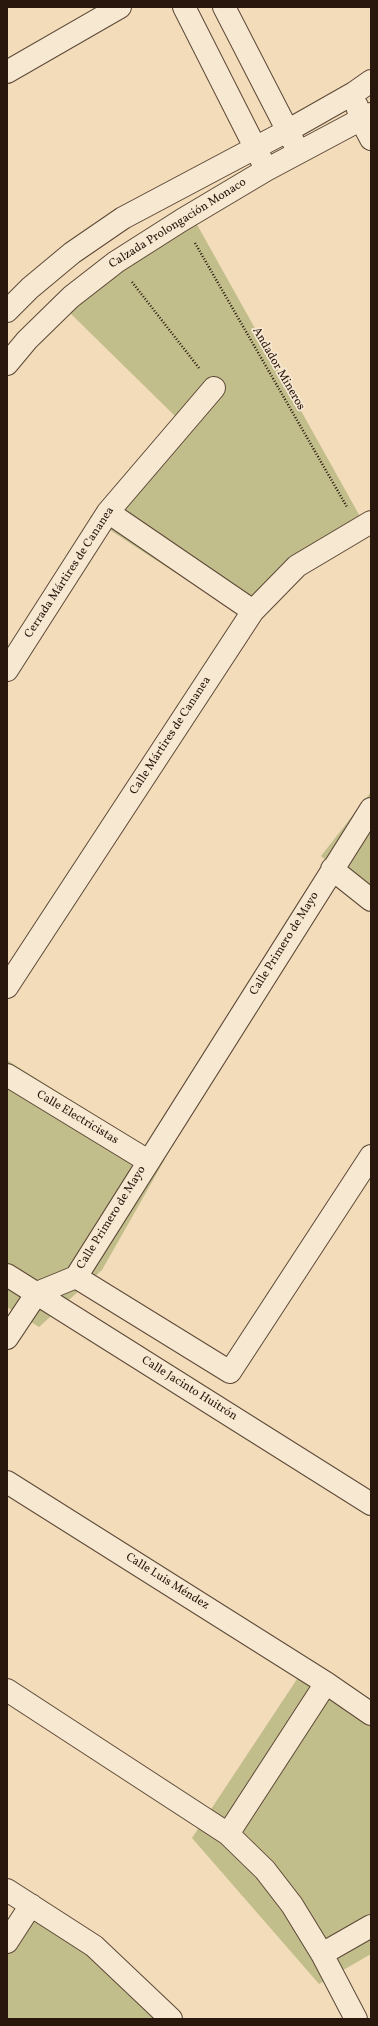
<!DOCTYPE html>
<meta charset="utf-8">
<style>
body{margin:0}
#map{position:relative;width:378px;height:2026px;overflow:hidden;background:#f3dcb9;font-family:Vollkorn,serif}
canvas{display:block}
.frame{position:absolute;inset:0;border:8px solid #29160c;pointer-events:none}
</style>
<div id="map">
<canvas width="378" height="2026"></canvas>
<div class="frame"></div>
</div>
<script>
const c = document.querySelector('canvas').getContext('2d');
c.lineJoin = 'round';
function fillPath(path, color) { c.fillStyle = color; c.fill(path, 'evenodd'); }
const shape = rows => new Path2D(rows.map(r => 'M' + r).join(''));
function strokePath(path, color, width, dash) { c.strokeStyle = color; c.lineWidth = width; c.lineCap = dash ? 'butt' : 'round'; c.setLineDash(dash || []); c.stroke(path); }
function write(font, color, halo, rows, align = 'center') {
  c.font = font + ' Vollkorn,serif'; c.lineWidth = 3.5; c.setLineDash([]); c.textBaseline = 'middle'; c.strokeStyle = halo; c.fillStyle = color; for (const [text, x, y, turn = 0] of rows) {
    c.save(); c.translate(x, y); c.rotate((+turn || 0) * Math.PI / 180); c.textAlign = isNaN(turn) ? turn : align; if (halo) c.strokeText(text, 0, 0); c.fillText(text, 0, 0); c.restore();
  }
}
const green = shape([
 [195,221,362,520,243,617,90,517,178,419,69,312,113,272],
 [371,792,371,903,321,856],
 [7,1060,165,1159,102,1270,39,1327,7,1307],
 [301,1673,365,1717,371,1725,371,1954,319,1984,192,1838],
 [34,1912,93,1950,164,2019,7,2019,7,1949]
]);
const path = shape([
 [195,243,347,507],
 [132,282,199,368]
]);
const minor = shape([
 [184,7,262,161],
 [224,7,294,143],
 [7,72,120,7],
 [357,106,361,120,371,139],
 [7,311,30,288,72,253,123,218,287,131,354,93,371,81],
 [7,364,27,340,71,297,116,262,182,220,266,170,371,114],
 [108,512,253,611],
 [7,670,108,512,214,388],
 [332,869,371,900],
 [7,987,253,611,297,566,371,522],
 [7,1075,148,1161],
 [7,1275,371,1504],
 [76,1277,371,809],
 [76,1277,230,1372,371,1156],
 [7,1338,37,1293,76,1277],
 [7,1482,326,1683,371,1714],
 [7,1690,228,1834,265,1870,292,1905,322,1954,356,2019],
 [228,1834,326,1683],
 [7,1890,94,1946,171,2019],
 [7,1942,31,1905],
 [322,1954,371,1926]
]);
const streetNames = [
 ["Calzada Prolongación Monaco",178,224,-32],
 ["Andador Mineros",278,369,60],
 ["Cerrada Mártires de Cananea",70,573,-57],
 ["Calle Mártires de Cananea",171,736,-57],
 ["Calle Primero de Mayo",285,944,-58],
 ["Calle Electricistas",77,1118,31],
 ["Calle Primero de Mayo",112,1218,-58],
 ["Calle Jacinto Huitrón",189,1389,32],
 ["Calle Luis Méndez",167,1582,32]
];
fillPath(green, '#c2be8b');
strokePath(minor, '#5c4837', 24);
strokePath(path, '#29160c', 2.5, [1, 2]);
strokePath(minor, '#f7e8d2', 22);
write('12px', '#29160c', '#f7e8d2', streetNames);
</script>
